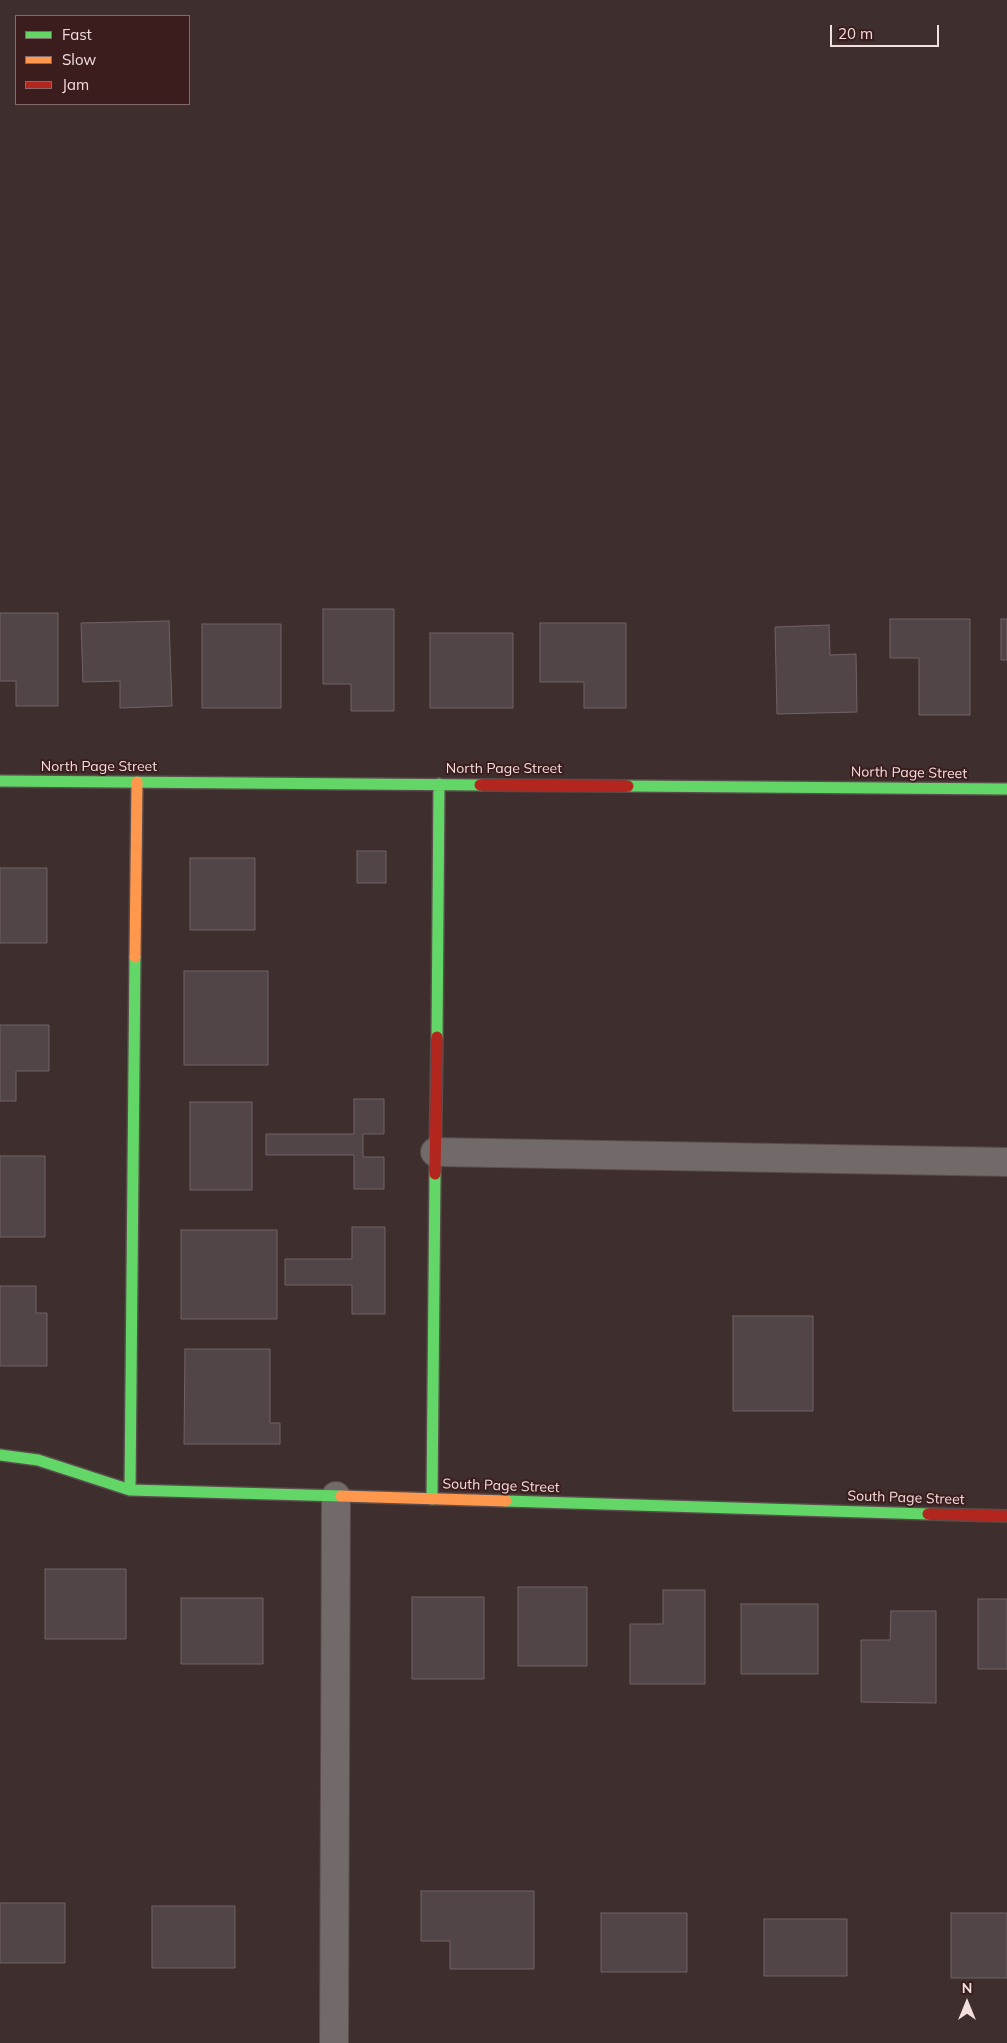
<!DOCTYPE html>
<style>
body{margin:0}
#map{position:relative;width:1007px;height:2043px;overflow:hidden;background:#3f2e2e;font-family:Mulish,sans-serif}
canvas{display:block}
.legend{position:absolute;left:15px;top:15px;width:175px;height:90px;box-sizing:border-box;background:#3b1d1e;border:1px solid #856a6b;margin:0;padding:6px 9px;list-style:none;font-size:15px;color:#f3dede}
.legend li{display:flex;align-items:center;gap:10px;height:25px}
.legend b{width:25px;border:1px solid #856a6b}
.north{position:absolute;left:942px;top:1978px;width:50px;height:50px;-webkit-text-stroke:4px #3b1d1e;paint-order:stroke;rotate:0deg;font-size:14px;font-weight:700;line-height:20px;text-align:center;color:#f3dede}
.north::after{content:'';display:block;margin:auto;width:18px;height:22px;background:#f3dede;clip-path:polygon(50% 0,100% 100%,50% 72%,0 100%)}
.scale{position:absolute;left:830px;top:25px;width:109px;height:22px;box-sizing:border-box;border:2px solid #f3dede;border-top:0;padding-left:6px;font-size:15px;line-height:18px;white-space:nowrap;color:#f3dede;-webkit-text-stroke:4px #3b1d1e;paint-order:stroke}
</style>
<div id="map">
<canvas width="1007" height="2043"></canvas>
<ul class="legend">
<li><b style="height:6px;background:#63d668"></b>Fast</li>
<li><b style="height:6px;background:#ff974d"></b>Slow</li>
<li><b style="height:6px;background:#b3261e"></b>Jam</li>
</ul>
<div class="north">N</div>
<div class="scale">20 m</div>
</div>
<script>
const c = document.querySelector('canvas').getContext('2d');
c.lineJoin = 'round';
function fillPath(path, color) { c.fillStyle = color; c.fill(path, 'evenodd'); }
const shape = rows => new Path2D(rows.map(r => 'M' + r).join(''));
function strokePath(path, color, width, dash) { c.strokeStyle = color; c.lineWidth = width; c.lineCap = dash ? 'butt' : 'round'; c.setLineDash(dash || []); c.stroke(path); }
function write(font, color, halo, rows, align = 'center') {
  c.font = font + ' Mulish,sans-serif'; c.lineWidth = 4; c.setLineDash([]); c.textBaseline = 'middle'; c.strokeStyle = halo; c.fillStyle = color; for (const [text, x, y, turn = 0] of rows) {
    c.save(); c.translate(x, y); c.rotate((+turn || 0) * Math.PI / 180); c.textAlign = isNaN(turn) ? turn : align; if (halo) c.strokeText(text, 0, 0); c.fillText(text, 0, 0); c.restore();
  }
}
const building = shape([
 [323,609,394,609,394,711,351,711,351,684,323,684,323,609],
 [0,613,58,613,58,706,16,706,16,681,0,681,0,613],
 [890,619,970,619,970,715,919,715,919,658,890,658,890,619],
 [1001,619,1007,619,1007,660,1001,660,1001,619],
 [169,621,172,706,120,708,120,681,83,682,81,623,169,621],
 [540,623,626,623,626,708,584,708,584,682,540,682,540,623],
 [202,624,281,624,281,708,202,708,202,624],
 [829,625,830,655,856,654,857,712,777,714,775,627,829,625],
 [430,633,513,633,513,708,430,708,430,633],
 [357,851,386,851,386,883,357,883,357,851],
 [190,858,255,858,255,930,190,930,190,858],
 [0,868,47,868,47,943,0,943,0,868],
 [184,971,268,971,268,1065,184,1065,184,971],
 [0,1025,49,1025,49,1071,16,1071,16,1101,0,1101,0,1025],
 [354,1099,384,1099,384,1134,363,1134,363,1157,384,1157,384,1189,354,1189,354,1155,266,1155,266,1134,354,1134,354,1099],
 [190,1102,252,1102,252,1190,190,1190,190,1102],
 [0,1156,45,1156,45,1237,0,1237,0,1156],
 [352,1227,385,1227,385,1314,352,1314,352,1285,285,1285,285,1259,352,1259,352,1227],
 [181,1230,277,1230,277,1319,181,1319,181,1230],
 [0,1286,36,1286,36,1313,47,1313,47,1366,0,1366,0,1286],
 [733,1316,813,1316,813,1411,733,1411,733,1316],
 [185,1349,270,1349,270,1423,280,1423,280,1444,184,1444,185,1349],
 [45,1569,126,1569,126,1639,45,1639,45,1569],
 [518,1587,587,1587,587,1666,518,1666,518,1587],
 [663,1590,705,1590,705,1684,630,1684,630,1624,663,1624,663,1590],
 [412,1597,484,1597,484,1679,412,1679,412,1597],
 [181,1598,263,1598,263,1664,181,1664,181,1598],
 [978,1599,1007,1599,1007,1669,978,1669,978,1599],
 [741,1604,818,1604,818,1674,741,1674,741,1604],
 [891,1611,936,1611,936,1703,861,1702,861,1640,890,1640,891,1611],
 [421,1891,534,1891,534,1969,450,1969,450,1941,421,1941,421,1891],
 [0,1903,65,1903,65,1963,0,1963,0,1903],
 [152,1906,235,1906,235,1968,152,1968,152,1906],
 [601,1913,687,1913,687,1972,601,1972,601,1913],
 [951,1913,1007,1913,1007,1978,951,1978,951,1913],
 [764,1919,847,1919,847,1976,764,1976,764,1919]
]);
const street = shape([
 [435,1152,1007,1162],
 [334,2043,336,1496]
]);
const fast = shape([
 [0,781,480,785],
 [628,786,1007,789],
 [437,1037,439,784],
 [0,1455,38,1460,130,1490,341,1496],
 [130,1490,135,957],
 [432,1499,435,1174],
 [506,1501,928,1514]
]);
const slow = shape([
 [135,957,137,782],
 [341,1496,506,1501]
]);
const jam = shape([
 [480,785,628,786],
 [435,1174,437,1037],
 [928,1514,1007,1516]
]);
const streetNames = [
 ["North Page Street",99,767],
 ["North Page Street",504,769],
 ["North Page Street",909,773,1],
 ["South Page Street",501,1486,2],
 ["South Page Street",906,1498,2]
];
fillPath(building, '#524547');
strokePath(building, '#716265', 1);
strokePath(street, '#5a4c4c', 30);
strokePath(fast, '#5a4c4c', 14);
strokePath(slow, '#5a4c4c', 14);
strokePath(jam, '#5a4c4c', 14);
strokePath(street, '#716a69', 28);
strokePath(fast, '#63d668', 11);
strokePath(slow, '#ff974d', 11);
strokePath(jam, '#b3261e', 11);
write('14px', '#f3dede', '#3b1d1e', streetNames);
</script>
